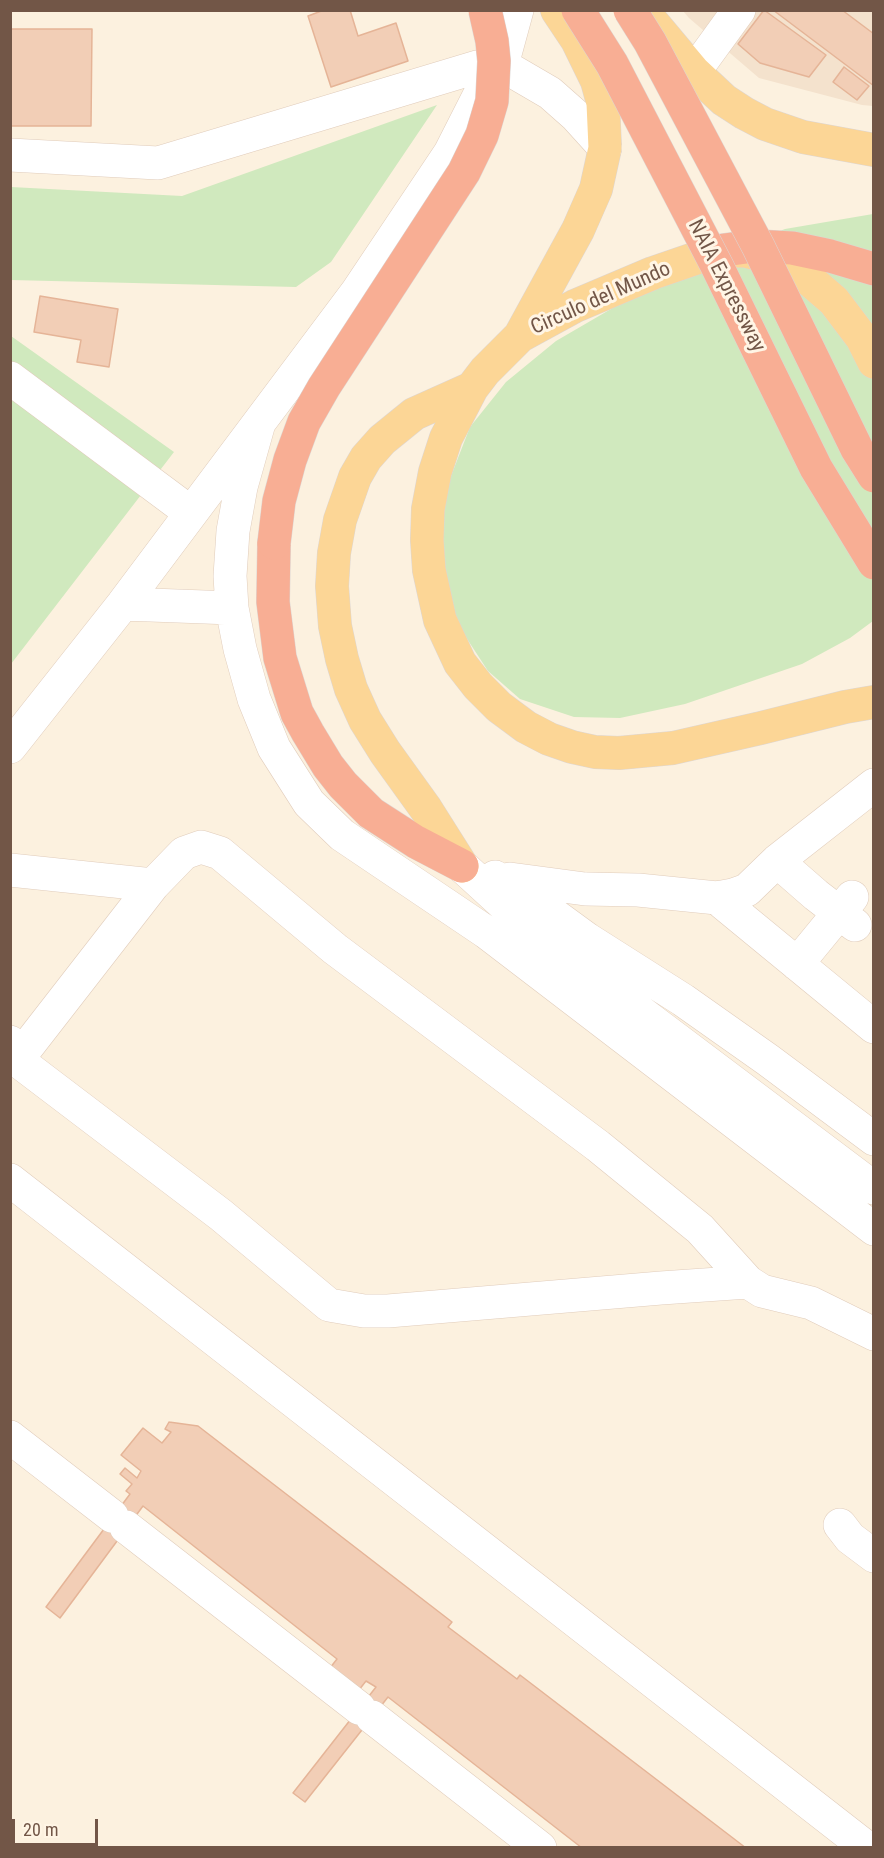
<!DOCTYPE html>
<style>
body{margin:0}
#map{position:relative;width:884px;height:1858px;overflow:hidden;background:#fcf1df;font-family:"Roboto Condensed",sans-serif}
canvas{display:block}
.frame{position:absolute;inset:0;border:12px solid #725647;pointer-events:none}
.scale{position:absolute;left:12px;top:1819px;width:86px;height:27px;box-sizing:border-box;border:3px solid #725647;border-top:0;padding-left:8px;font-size:18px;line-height:21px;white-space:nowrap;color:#725647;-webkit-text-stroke:4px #fff5e5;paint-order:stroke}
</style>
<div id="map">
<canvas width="884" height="1858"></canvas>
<div class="frame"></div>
<div class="scale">20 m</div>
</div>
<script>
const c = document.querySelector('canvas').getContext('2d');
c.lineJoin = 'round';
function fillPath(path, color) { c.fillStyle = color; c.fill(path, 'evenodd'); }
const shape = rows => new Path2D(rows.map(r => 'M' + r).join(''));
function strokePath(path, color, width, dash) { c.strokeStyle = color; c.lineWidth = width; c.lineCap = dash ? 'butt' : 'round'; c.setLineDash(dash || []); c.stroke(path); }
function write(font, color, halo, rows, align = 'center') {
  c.font = font + ' "Roboto Condensed",sans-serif'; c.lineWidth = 6; c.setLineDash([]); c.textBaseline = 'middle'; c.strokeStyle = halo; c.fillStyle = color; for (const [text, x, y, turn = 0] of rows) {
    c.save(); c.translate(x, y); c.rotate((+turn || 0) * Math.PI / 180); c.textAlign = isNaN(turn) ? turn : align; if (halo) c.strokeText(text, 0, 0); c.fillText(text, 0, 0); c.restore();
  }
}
const residential = shape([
 [683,11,873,11,873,106,862,105,759,78,689,18]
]);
const green = shape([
 [437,105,331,262,296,287,11,280,11,187,182,196],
 [873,214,873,621,850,638,802,664,685,704,620,718,574,717,520,699,488,671,456,622,442,581,440,527,451,476,470,427,506,382,556,341,635,295,729,251,785,229],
 [11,336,174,452,11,664]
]);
const building = shape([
 [324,10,350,10,358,36,396,23,408,61,331,87,308,16,324,10],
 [764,10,826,55,809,77,760,63,738,44,764,10],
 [773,10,842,10,874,34,874,86,773,10],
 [10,29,92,29,91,126,10,126,10,29],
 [844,67,869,86,857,100,833,82,844,67],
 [40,296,118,309,109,367,77,362,81,340,34,332,40,296],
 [169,1422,198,1426,452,1622,448,1627,517,1679,520,1675,746,1848,582,1848,388,1697,305,1802,293,1793,376,1687,366,1681,355,1695,326,1673,337,1659,143,1506,60,1618,46,1607,130,1494,126,1491,132,1484,120,1474,125,1468,137,1478,141,1471,121,1455,143,1428,162,1443,171,1432,165,1429,169,1422]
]);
const minor = shape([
 [694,72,739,10],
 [10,155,158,163,477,67,502,65,550,93,576,116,605,148],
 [10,378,191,513],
 [259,423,241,487,233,531,230,576,232,608,240,649,254,699,274,748,309,803,342,835,486,932,874,1229],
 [123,604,232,608],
 [10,747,123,604,357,292,450,153,481,92,502,65,517,10],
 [777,861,816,895,855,925],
 [462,866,534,932,874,1188],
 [10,870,153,885],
 [495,877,520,890,587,939,683,1000,768,1060,874,1139],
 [510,879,585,889,638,890,717,898,733,895,747,890,777,861,874,785],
 [717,898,874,1027],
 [797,964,852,897],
 [10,1042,17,1060,221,1215,329,1305,364,1311,388,1311,661,1288,748,1282],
 [17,1060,153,885,184,853,201,847,220,853,335,949,598,1146,700,1229,748,1282,762,1291,811,1303,874,1334],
 [10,1180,867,1848],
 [10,1437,112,1516],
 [840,1525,850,1538,874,1556],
 [126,1527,359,1708],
 [372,1717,540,1848]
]);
const major = shape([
 [642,10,694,72,724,100,744,113,765,124,803,137,874,150],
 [520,336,578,230,596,189,605,148,603,103,597,81,577,40,557,10],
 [874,362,862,338,834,301,812,282,791,267,768,257,746,251,717,251,653,273,575,306,520,336,485,371,472,388,446,438,435,472,428,509,427,540,429,570,440,620,460,663,478,686,499,707,526,727,549,739,572,747,595,752,619,753,673,748,761,728,845,707,874,702],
 [462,866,426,809,385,752,365,720,351,689,342,659,335,626,332,586,334,553,340,520,355,477,366,458,382,440,414,414,472,388]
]);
const highway = shape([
 [717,251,754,246,792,248,830,256,874,269],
 [274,543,273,602,280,658,297,713,308,733,328,766,343,785,371,813,416,842,462,866]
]);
const highwayBridge = shape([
 [578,10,612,64,717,266,816,468,874,563],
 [630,10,650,42,758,246,857,449,874,476],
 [274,543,279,501,290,460,304,422,324,387,464,172,482,135,492,101,494,61,492,41,485,10]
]);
const streetNames = [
 ["NAIA Expressway",726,286,63],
 ["Circulo del Mundo",601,299,-24]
];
fillPath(residential, '#f4e2cd');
fillPath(green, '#d0e9be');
fillPath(building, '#f2ceb6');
strokePath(building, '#e5b497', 1.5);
strokePath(minor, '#e0ccbb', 34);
strokePath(major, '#ddd6d3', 34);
strokePath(highway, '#ddd6d3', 34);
strokePath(minor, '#fff', 33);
strokePath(major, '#fcd696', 33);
strokePath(highway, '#f8ae94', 33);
strokePath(highwayBridge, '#ddd6d3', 34, []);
strokePath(highwayBridge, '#f8ae94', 33);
write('21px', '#725647', '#fff5e5', streetNames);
</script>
